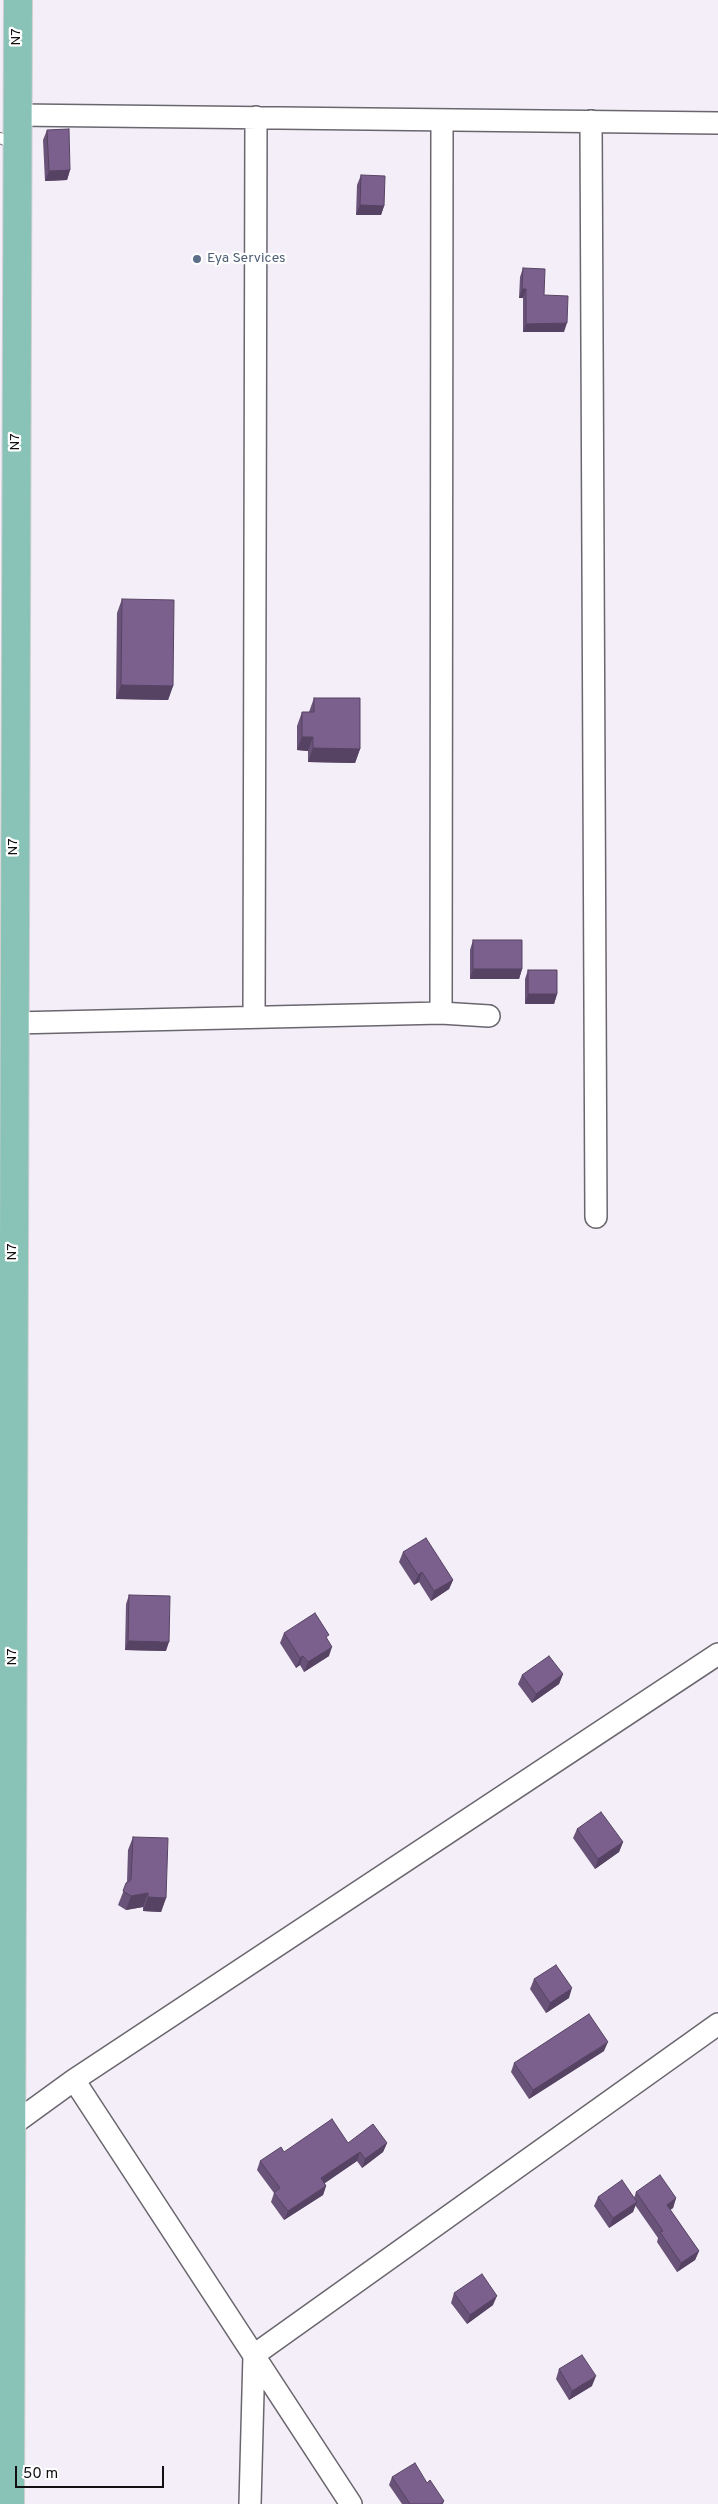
<!DOCTYPE html>
<style>
body{margin:0}
#map{position:relative;width:718px;height:2504px;overflow:hidden;background:#f3eef7;font-family:Overpass,sans-serif}
canvas{display:block}
.scale{position:absolute;left:15px;top:2466px;width:149px;height:22px;box-sizing:border-box;border:2px solid #110f12;border-top:0;padding-left:6px;font-size:15px;line-height:18px;white-space:nowrap;color:#110f12;-webkit-text-stroke:4px #fff;paint-order:stroke}
</style>
<div id="map">
<canvas width="718" height="2504"></canvas>
<div class="scale">50 m</div>
</div>
<script>
const c = document.querySelector('canvas').getContext('2d');
c.lineJoin = 'round';
const shape = rows => new Path2D(rows.map(r => 'M' + r).join(''));
function strokePath(path, color, width, dash) { c.strokeStyle = color; c.lineWidth = width; c.lineCap = dash ? 'butt' : 'round'; c.setLineDash(dash || []); c.stroke(path); }
function fillPath(path, color) { c.fillStyle = color; c.fill(path, 'evenodd'); }
function write(font, color, halo, rows, align = 'center') {
  c.font = font + ' Overpass,sans-serif'; c.lineWidth = 4.5; c.setLineDash([]); c.textBaseline = 'middle'; c.strokeStyle = halo; c.fillStyle = color; for (const [text, x, y, turn = 0] of rows) {
    c.save(); c.translate(x, y); c.rotate((+turn || 0) * Math.PI / 180); c.textAlign = isNaN(turn) ? turn : align; if (halo) c.strokeText(text, 0, 0); c.fillText(text, 0, 0); c.restore();
  }
}
const lane = shape([
 [0,138,15,144]
]);
const street = shape([
 [17,115,718,123],
 [591,121,596,1217],
 [441,1013,442,120],
 [254,1017,256,117],
 [14,1023,441,1013,489,1016],
 [74,2080,351,2504],
 [12,2125,74,2080,718,1654],
 [250,2504,254,2355,718,2024]
]);
const primary = shape([
 [10,2504,18,0]
]);
const wall = shape([
 [47,130,70,170,67,180,45,181,43,140],
 [361,175,384,206,381,215,356,215,357,185],
 [523,268,544,295,564,332,523,332,523,298,519,298,520,277],
 [122,599,173,686,168,700,116,699,117,613],
 [314,698,360,749,355,763,308,762,308,751,297,750,297,726,302,712,309,712],
 [473,940,522,969,519,979,470,979,470,950],
 [528,970,557,994,554,1004,525,1004,525,979],
 [403,1552,453,1580,449,1589,431,1601,419,1582,414,1585,399,1562],
 [129,1595,166,1651,125,1650,126,1604],
 [284,1633,329,1656,304,1672,300,1665,296,1668,280,1643],
 [563,1674,559,1684,532,1703,518,1684,522,1675],
 [577,1829,623,1842,619,1852,595,1869,573,1838],
 [133,1837,166,1898,161,1912,143,1911,143,1907,126,1910,118,1905,127,1882,128,1850],
 [534,1979,569,1998,546,2013,530,1989],
 [604,2051,529,2099,511,2072,514,2063],
 [348,2143,387,2143,383,2152,362,2168,357,2161,324,2183,326,2186,323,2195,284,2220,271,2202,274,2193,257,2170,260,2161,284,2152],
 [636,2192,676,2198,673,2208,670,2210,699,2251,695,2260,677,2272,657,2242,658,2238,635,2205,633,2212,609,2228,594,2206,598,2197,634,2198],
 [454,2293,493,2305,467,2324,451,2303],
 [559,2369,592,2386,569,2400,556,2379],
 [392,2477,427,2483,444,2501,443,2504,402,2504,389,2485]
]);
const shadedWall = shape([
 [70,170,67,180,45,181,49,171],
 [360,205,384,206,381,215,356,215],
 [522,289,526,289,523,298,519,298],
 [567,323,564,332,523,332,526,324],
 [121,685,173,686,168,700,116,699],
 [302,737,313,737,308,751,297,750],
 [313,748,360,749,355,763,308,762],
 [473,969,522,969,519,979,470,979],
 [528,994,557,994,554,1004,525,1004],
 [422,1572,419,1582,414,1585,418,1575],
 [453,1580,449,1589,431,1601,434,1591],
 [128,1641,169,1642,166,1651,125,1650],
 [332,1647,329,1656,304,1672,308,1662],
 [303,1656,300,1665,296,1668,300,1658],
 [563,1674,559,1684,532,1703,536,1694],
 [623,1842,619,1852,595,1869,598,1859],
 [148,1893,143,1907,126,1910,131,1896],
 [148,1897,166,1898,161,1912,143,1911],
 [572,1988,569,1998,546,2013,550,2003],
 [608,2042,604,2051,529,2099,533,2090],
 [387,2143,383,2152,362,2168,365,2159],
 [360,2152,357,2161,318,2188,321,2178],
 [326,2186,323,2195,284,2220,288,2211],
 [676,2198,673,2208,664,2214,667,2205],
 [637,2202,633,2212,609,2228,613,2218],
 [699,2251,695,2260,677,2272,681,2263],
 [497,2296,493,2305,467,2324,470,2315],
 [596,2376,592,2386,569,2400,572,2391]
]);
const building = shape([
 [69,129,70,170,49,171,47,130,69,129],
 [361,175,385,176,384,206,360,205,361,175],
 [523,268,545,269,544,295,568,296,567,323,526,324,526,289,522,289,523,268],
 [122,599,174,600,173,686,121,685,122,599],
 [314,698,360,698,360,749,313,748,313,737,302,737,302,712,314,712,314,698],
 [473,940,522,940,522,969,473,969,473,940],
 [528,970,557,970,557,994,528,994,528,970],
 [426,1538,453,1580,434,1591,422,1572,418,1575,403,1552,426,1538],
 [129,1595,170,1596,169,1642,128,1641,129,1595],
 [315,1613,329,1635,326,1637,332,1647,308,1662,303,1656,300,1658,284,1633,315,1613],
 [549,1656,563,1674,536,1694,522,1675,549,1656],
 [601,1812,623,1842,598,1859,577,1829,601,1812],
 [133,1837,168,1838,166,1898,148,1897,148,1893,131,1896,123,1891,126,1883,131,1880,133,1837],
 [556,1965,572,1988,550,2003,534,1979,556,1965],
 [589,2014,608,2042,533,2090,514,2063,589,2014],
 [332,2119,348,2143,373,2124,387,2143,365,2159,360,2152,321,2178,326,2186,288,2211,274,2193,280,2188,260,2161,281,2147,284,2152,332,2119],
 [660,2175,676,2198,667,2205,699,2251,681,2263,660,2232,663,2231,636,2192,660,2175],
 [622,2180,637,2202,613,2218,598,2197,622,2180],
 [482,2274,497,2296,470,2315,454,2293,482,2274],
 [582,2355,596,2376,572,2391,559,2369,582,2355],
 [415,2463,427,2483,430,2480,444,2501,440,2504,410,2504,392,2477,415,2463]
]);
const markers = [
 [197,259,5,"#5c6f8a"]
];
const streetNames = [
 ["N7",17,37,-90],
 ["N7",16,442,-90],
 ["N7",14,847,-90],
 ["N7",13,1252,-90],
 ["N7",13,1657,-90]
];
const serviceNames = [
 ["Eya Services",207,259]
];
strokePath(lane, '#6a666e', 12);
strokePath(street, '#6a666e', 24);
strokePath(primary, '#cfcfd0', 30);
strokePath(lane, '#fff', 10);
strokePath(street, '#fff', 21);
strokePath(primary, '#89c3b7', 28);
fillPath(wall, '#6a5379');
fillPath(shadedWall, '#564363');
fillPath(building, '#7b608d');
strokePath(building, '#564363', 1);
for (const [x, y, r, color] of markers) { const dot = new Path2D(); dot.arc(x, y, r, 0, 2 * Math.PI); c.fillStyle = color; c.fill(dot); strokePath(dot, '#fff', 2); }
write('14px', '#110f12', '#fff', streetNames);
write('14px', '#4e5e75', '#fff', serviceNames, 'left');
</script>
